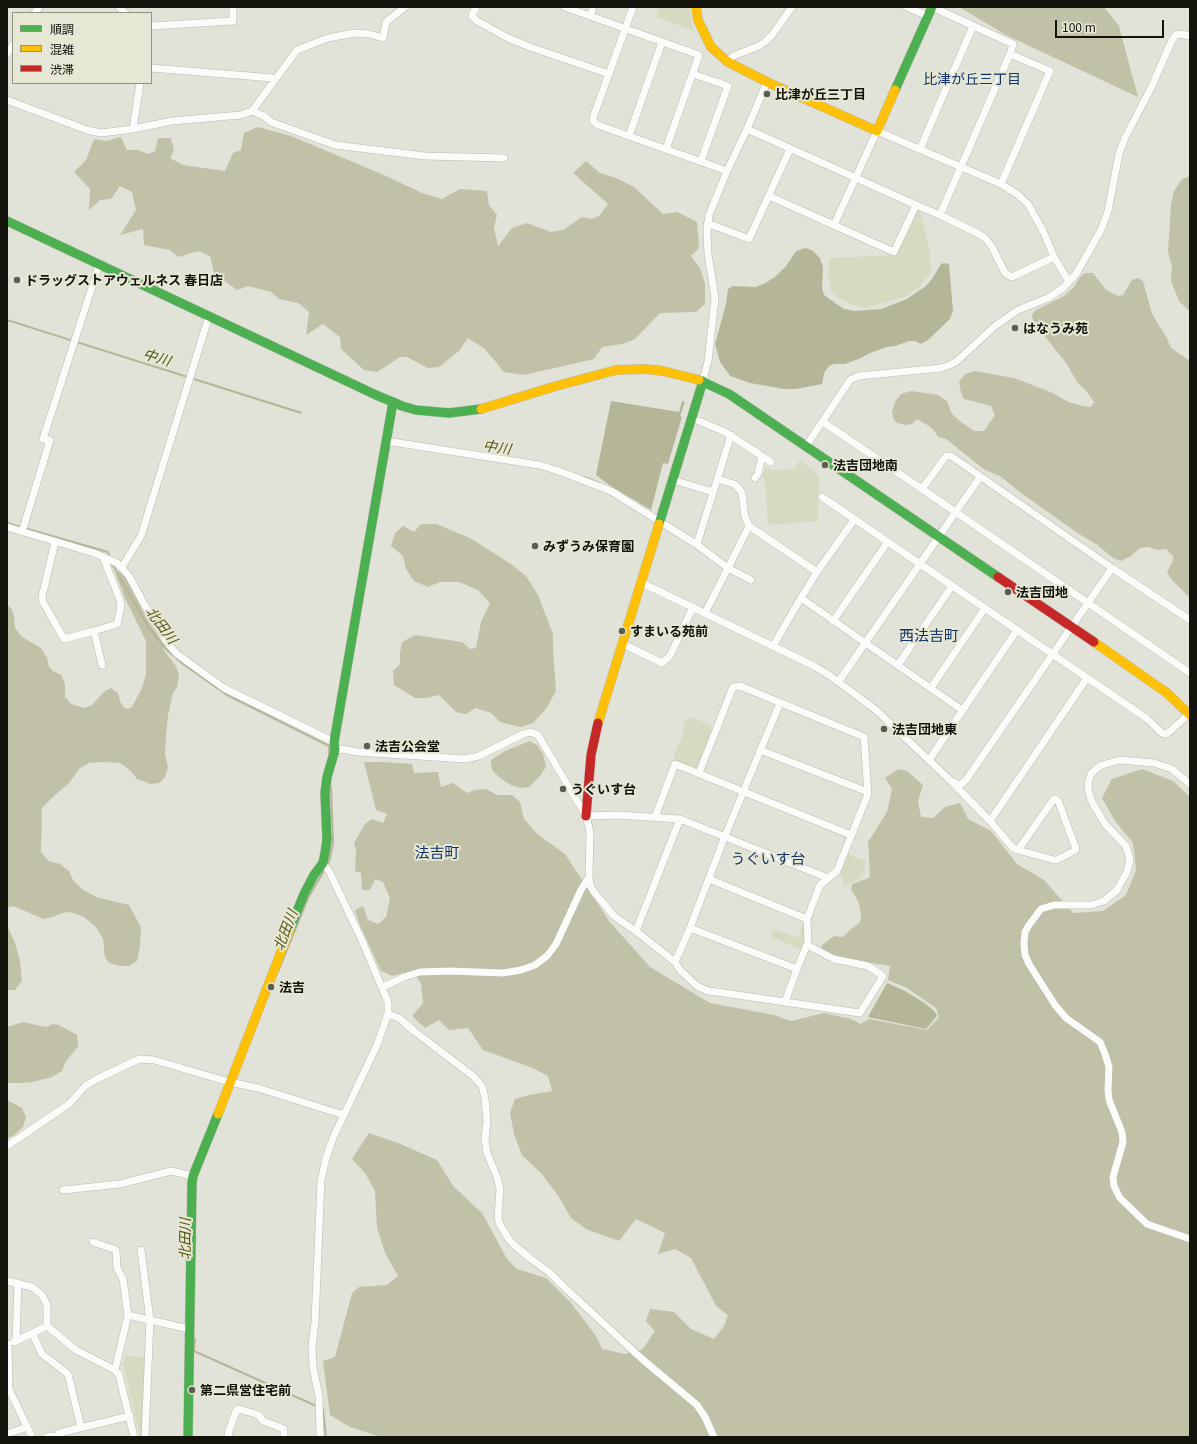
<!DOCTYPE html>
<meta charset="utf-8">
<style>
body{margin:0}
#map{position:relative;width:1197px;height:1444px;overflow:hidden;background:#e2e3d8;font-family:Georgia,"Noto Sans JP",serif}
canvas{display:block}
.frame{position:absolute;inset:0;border:8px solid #13130c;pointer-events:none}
.legend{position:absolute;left:12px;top:12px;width:140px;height:72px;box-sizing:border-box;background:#e6e7d4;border:1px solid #929284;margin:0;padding:5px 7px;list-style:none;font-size:12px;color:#13130c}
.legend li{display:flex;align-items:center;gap:8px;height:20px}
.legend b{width:20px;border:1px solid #929284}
.scale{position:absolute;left:1055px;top:20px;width:109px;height:18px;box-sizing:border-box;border:2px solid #13130c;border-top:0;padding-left:5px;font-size:12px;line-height:14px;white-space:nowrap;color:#13130c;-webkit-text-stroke:3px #e6e7d4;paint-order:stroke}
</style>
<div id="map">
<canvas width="1197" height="1444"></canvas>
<div class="frame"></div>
<ul class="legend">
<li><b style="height:5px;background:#4caf50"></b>順調</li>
<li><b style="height:5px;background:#ffc107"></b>混雑</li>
<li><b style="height:5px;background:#c62828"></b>渋滞</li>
</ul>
<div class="scale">100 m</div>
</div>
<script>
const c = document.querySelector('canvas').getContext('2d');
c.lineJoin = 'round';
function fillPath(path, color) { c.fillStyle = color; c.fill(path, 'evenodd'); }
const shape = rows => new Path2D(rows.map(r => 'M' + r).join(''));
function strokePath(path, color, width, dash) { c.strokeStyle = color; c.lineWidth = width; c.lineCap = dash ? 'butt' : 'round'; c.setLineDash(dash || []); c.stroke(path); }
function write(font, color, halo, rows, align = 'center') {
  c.font = font + ' Georgia,"Noto Sans JP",serif'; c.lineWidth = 4; c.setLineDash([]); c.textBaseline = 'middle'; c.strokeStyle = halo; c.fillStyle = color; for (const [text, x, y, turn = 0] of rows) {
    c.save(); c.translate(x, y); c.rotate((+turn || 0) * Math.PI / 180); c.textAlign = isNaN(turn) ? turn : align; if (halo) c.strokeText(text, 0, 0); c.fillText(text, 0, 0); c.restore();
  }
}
const green = shape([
 [659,7,689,7,691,20,694,31,656,17],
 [919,210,922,218,930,252,931,272,920,286,905,297,865,308,853,305,836,297,831,291,828,274,830,258,896,255,916,212],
 [800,460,819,475,818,521,768,525,765,480,762,476,766,467,772,470,794,469],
 [690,717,711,725,711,732,698,767,696,769,676,762,673,757,682,737,685,721],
 [848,854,865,861,865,868,862,877,844,887,840,873],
 [804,921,807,941,803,950,771,937,774,929,798,938],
 [125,1355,145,1358,143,1437,140,1437,123,1364]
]);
const forest = shape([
 [959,7,1104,7,1119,26,1138,97,1006,35],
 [258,127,291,136,384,175,422,193,442,199,460,189,487,191,489,205,497,215,494,228,498,246,512,228,527,223,551,232,563,230,582,217,591,219,599,216,608,204,573,173,586,161,600,173,616,178,634,187,663,214,677,212,697,222,699,248,691,256,700,268,705,284,705,304,696,312,660,313,635,339,622,344,602,347,594,359,524,375,504,372,485,349,468,338,459,351,439,367,428,368,407,357,400,357,377,372,364,370,341,349,340,337,323,324,306,335,309,312,298,303,279,299,271,292,248,286,237,290,214,273,210,256,198,251,178,257,170,250,144,245,143,229,120,235,136,210,132,192,120,186,111,199,100,200,89,210,90,189,74,172,86,160,94,139,106,141,121,137,127,150,138,150,148,154,155,151,158,138,171,138,174,150,170,158,183,165,225,171,233,153,241,150,244,133],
 [1190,176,1190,312,1179,301,1171,281,1172,266,1168,252,1171,204,1174,191,1182,179],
 [1085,273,1093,273,1106,290,1118,296,1123,295,1132,280,1138,278,1143,281,1152,314,1167,338,1171,348,1190,361,1190,598,1172,580,1167,572,1173,561,1173,556,1166,549,1157,550,1148,547,1140,548,1131,556,1121,561,1113,558,1096,544,1079,534,1021,493,1000,476,985,470,946,439,938,437,934,430,929,426,919,420,916,420,912,424,906,425,897,423,893,418,892,412,895,402,901,394,911,391,938,395,947,401,952,414,961,422,974,431,984,431,995,415,991,406,964,399,961,393,959,382,965,374,975,371,1014,378,1053,393,1068,402,1083,406,1091,407,1094,402,1086,391,1077,382,1067,364,1050,343,1032,318,1033,313,1036,310,1064,296,1074,287,1080,277],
 [421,524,436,524,470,538,511,564,526,576,538,595,553,634,553,649,556,691,546,709,533,723,520,727,500,722,491,713,476,708,466,714,456,712,439,695,427,698,415,698,394,685,393,671,400,664,400,653,402,642,415,635,462,642,470,649,476,648,481,622,490,603,478,590,459,582,440,582,428,587,414,581,406,569,403,556,391,546,395,533,403,526,414,532],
 [119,571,123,573,128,581,147,619,158,635,165,652,176,666,179,675,177,687,173,693,168,715,166,736,165,754,168,767,165,777,159,783,151,784,137,779,131,771,120,763,102,762,89,763,80,768,69,783,54,796,42,808,41,852,49,861,60,864,69,871,73,880,82,889,96,897,129,905,141,927,140,946,137,961,129,966,120,966,109,963,105,957,103,939,96,927,84,917,70,912,62,913,53,917,44,919,13,906,7,908,7,605,11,608,14,616,15,628,22,637,41,648,47,658,49,667,53,671,61,675,65,684,65,697,71,704,85,708,92,705,105,691,111,688,118,693,120,701,124,708,128,709,132,707,142,688,146,674,146,641,125,598,116,575],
 [530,741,537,745,543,754,546,767,540,776,529,787,521,788,511,785,500,778,492,770,491,760,505,751],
 [364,762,382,762,412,764,414,773,438,772,441,787,453,783,467,793,474,790,486,789,497,795,512,795,520,802,524,819,536,833,565,854,609,921,650,967,710,1003,774,1015,791,1021,824,1013,851,1019,861,1024,869,1019,927,1030,939,1017,936,1008,907,988,888,980,890,966,833,957,821,949,822,945,834,936,842,937,860,922,861,914,858,901,851,890,852,884,869,878,870,874,868,842,887,812,892,789,885,778,898,769,907,771,923,785,918,801,921,817,933,818,945,807,960,803,968,819,991,831,1017,864,1044,880,1073,913,1103,911,1126,895,1136,870,1133,843,1115,821,1102,798,1112,779,1142,769,1173,781,1190,797,1190,1437,381,1437,350,1427,330,1415,323,1361,335,1357,352,1293,359,1287,387,1285,398,1276,385,1253,377,1228,375,1191,365,1173,352,1159,369,1133,398,1143,437,1160,453,1186,482,1213,507,1259,517,1269,546,1278,571,1303,596,1336,602,1349,625,1354,642,1350,655,1331,646,1321,650,1309,674,1312,691,1329,714,1339,724,1326,728,1315,716,1306,691,1258,675,1249,658,1254,665,1233,636,1219,619,1241,586,1229,571,1218,559,1197,541,1173,522,1155,514,1134,510,1113,515,1099,529,1095,552,1091,548,1076,533,1068,483,1050,468,1028,449,1030,439,1020,425,1028,412,1016,423,1003,421,983,412,971,392,976,381,971,359,923,355,910,363,906,368,920,378,924,386,917,390,898,383,882,375,879,370,890,362,890,361,873,355,871,356,849,354,843,365,824,372,819,383,823,387,814,376,810],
 [7,925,15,943,20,961,22,981,15,990,7,990],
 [23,1022,46,1027,53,1024,59,1025,77,1035,78,1047,66,1061,62,1071,52,1077,33,1082,21,1083,7,1083,7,1027],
 [7,1100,22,1108,26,1117,23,1127,13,1136,7,1138]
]);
const water = shape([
 [806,248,813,251,820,258,823,267,822,288,824,295,844,309,855,311,881,309,907,299,926,286,932,279,941,264,944,263,949,264,953,311,950,319,928,340,921,344,915,341,909,341,895,346,887,347,870,353,861,358,845,364,834,364,829,366,824,373,822,384,796,389,784,389,750,383,730,376,720,362,715,344,726,304,728,289,733,286,756,287,765,283,775,277,787,265,796,251],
 [7,319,302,412,301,414,7,321],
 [611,401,679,412,682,401,685,402,680,416,682,417,668,464,663,463,651,510,609,485,596,475],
 [887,983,905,991,926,1004,935,1012,937,1016,926,1029,868,1017]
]);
const stream = shape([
 [584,477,599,483],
 [7,523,108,552,110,558],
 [112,564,149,628,167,650,183,664,227,695,329,746,329,754],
 [327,865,330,859,333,843,331,787],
 [278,972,308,898,325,869],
 [195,1339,194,1351,323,1409,326,1437]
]);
const street = shape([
 [119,7,125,13],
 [476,7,472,16,477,21,508,38,530,47,609,74],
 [565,7,699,55,666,149],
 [633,7,593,118,593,121,598,125,727,171],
 [907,7,928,16],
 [932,7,1013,44,1010,54,1050,71,1001,184],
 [35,13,39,7],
 [590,16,593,7],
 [151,26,233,21,233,7],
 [7,54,13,45],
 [728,62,733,56,759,46,766,41,772,35,792,7],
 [151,68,249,76,272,78,274,80],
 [693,74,728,86,701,161],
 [7,100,87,130,101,133,133,129,172,121,241,115,252,111,264,116,271,122,335,145,425,156,504,158],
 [252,111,297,50,328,38,355,33,369,34,383,38,386,22,405,7],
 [133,129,140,83],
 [747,129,916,205],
 [629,136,662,42],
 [920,149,973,26],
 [769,196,894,252,916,205,940,215,977,233,986,239,992,247,1005,273,1012,277,1054,257],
 [940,215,1010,54],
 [707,224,715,226,749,239,790,149],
 [834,225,877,131,1001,184,1017,194,1028,204,1043,231,1054,257,1069,282],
 [703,381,708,361,715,298,708,254,707,232,709,215,727,171,747,129,767,82],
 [699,421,725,432,771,462],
 [823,422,922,489,946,456,951,456,1112,568],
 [386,441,539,465,556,470,611,491,696,544,728,568,705,613],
 [806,446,850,380,859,376,941,368,950,365,957,361,995,326,1018,310,1048,298,1063,288,1076,274,1101,230,1108,211,1119,154,1125,138,1152,86,1172,40,1176,35,1181,34,1190,36],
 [755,478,758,474,762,456],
 [717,479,734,484,740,490,742,494,745,517,749,526,817,572],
 [673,480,713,492],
 [922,489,1190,673],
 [822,497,1146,718,1162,733,1165,734,1169,732,1190,713],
 [854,520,817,572,801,598,962,710],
 [749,526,728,568,751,580],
 [7,527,94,553,117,563,129,576,144,604,169,645,177,654,224,688,334,742],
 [22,532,50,440,43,439,99,265],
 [55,542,42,597,43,602,64,639,94,631],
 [697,544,731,435],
 [122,567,141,536,209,316],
 [642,583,814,666,829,675,876,710,951,781,957,784,961,784,966,780,1112,568,1190,620],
 [833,621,887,543],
 [623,644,662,663,670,656,693,607],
 [773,646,801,598],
 [102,665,94,631,117,624,121,607,120,600,103,557],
 [898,665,952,586],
 [839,681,980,477],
 [931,688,985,608],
 [335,750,342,749,358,752,465,759,479,756,523,734,531,732,538,735,586,816,590,832,589,877,590,885,594,892,614,916,637,932,675,962,680,970,697,986,708,991,717,992,860,1013,883,976,868,966,834,959,807,945],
 [760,750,868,792],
 [929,760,1017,630],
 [699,773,733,687,740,686,864,737,868,794,837,871,820,885,807,919,808,942,797,969,785,1002],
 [953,783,990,821],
 [1190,784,1172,769,1154,763,1120,760,1102,765,1096,769,1091,774,1088,784,1089,793,1092,802,1105,824,1126,846,1130,860,1127,872,1117,890,1104,901,1091,905,1054,905,1041,909,1029,925,1025,932,1024,943,1025,955,1029,964,1055,1005,1066,1018,1100,1042,1105,1054,1109,1067,1108,1090,1109,1100,1122,1132,1123,1142,1113,1177,1114,1186,1120,1198,1147,1224,1190,1239],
 [586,816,617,815,680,819,828,878],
 [655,817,675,764,851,835],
 [1018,850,1053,800,1055,799,1057,800,1059,803,1076,849,1074,851,1057,860,1054,860,1018,850,1012,847,990,821,1087,678],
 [709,879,807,919],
 [690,928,797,969],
 [636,931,680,819],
 [675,962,690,928,725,836,780,703],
 [383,987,404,977,420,972,450,971,503,973,521,970,535,965,547,956,556,944,581,890,589,877],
 [388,1014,399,1018,414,1031,473,1076,482,1086,485,1098,487,1121,485,1139,487,1153,497,1177,500,1189,498,1216,499,1223,508,1238,513,1244,531,1259,549,1272,562,1285,642,1359,697,1405,705,1417,714,1437],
 [7,1146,69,1104,85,1086,97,1079,139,1059,154,1060,229,1082,258,1088,344,1115],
 [63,1190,120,1184,171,1171,193,1176],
 [93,1242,116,1250,117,1268,123,1279,128,1315,115,1370],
 [141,1250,150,1320,145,1437],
 [7,1281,32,1287,42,1295,47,1305,47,1326],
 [128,1315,189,1329],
 [47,1326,76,1350,115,1370,119,1375,134,1437],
 [32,1333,42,1354,68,1374,81,1427],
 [16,1341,18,1283],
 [14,1342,47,1326],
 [8,1344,9,1389,32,1437],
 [7,1434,27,1427],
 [47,1437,51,1436,55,1437],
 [56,1437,59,1433,130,1416],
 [229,1437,228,1434,236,1411,239,1409,259,1415,263,1421,284,1429,284,1437],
 [320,1437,319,1397,313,1367,312,1346,315,1322,321,1181,326,1158,333,1138,377,1045,388,1014,388,1002,361,938,329,871,323,863]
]);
const fast = shape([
 [895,90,932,7],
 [7,221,376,395,402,406,416,410,449,413,481,409],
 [699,380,729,394,998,577],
 [659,524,703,381],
 [290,929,304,894,314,875,323,863,325,853,327,840,325,793,327,777,335,750,334,742,393,402],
 [188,1437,192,1183,193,1176,218,1114]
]);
const slow = shape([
 [696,7,698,20,711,47,728,62,767,82,877,131,895,90],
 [481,409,556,386,616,370,645,369,663,371,699,380],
 [1094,642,1167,693,1190,715],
 [598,723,659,524],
 [218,1114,290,929]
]);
const jam = shape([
 [998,577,1094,642],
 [586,816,591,755,598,723]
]);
const markers = [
 [767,94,4,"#5b5c53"],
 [17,280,4,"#5b5c53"],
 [1015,328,4,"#5b5c53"],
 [825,465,4,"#5b5c53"],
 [535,546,4,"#5b5c53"],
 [1008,592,4,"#5b5c53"],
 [622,631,4,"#5b5c53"],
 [884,729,4,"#5b5c53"],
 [367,746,4,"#5b5c53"],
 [563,789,4,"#5b5c53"],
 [271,987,4,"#5b5c53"],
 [192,1390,4,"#5b5c53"]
];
const poiNames = [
 ["比津が丘三丁目",775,94],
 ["ドラッグストアウェルネス 春日店",25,280],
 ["はなうみ苑",1023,328],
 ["法吉団地南",833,465],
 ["みずうみ保育園",543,546],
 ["法吉団地",1016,592],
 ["すまいる苑前",630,631],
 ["法吉団地東",892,729],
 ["法吉公会堂",375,746],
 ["うぐいす台",571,789],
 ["法吉",279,987],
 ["第二県営住宅前",200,1390]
];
const neighbourhoodNames = [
 ["比津が丘三丁目",972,79]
];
const waterNames = [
 ["中川",157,357,17],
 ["中川",497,447,9],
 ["北田川",162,625,53],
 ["北田川",285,930,-69],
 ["北田川",185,1239,-90]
];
const quarterNames = [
 ["西法吉町",929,635],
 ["法吉町",437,852],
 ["うぐいす台",768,858]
];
fillPath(green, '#d8d9c1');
fillPath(forest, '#c0c1a6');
fillPath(water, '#b5b698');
strokePath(stream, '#b5b698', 2);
strokePath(street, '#b8b9b0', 8);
strokePath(fast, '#b8b9b0', 10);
strokePath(slow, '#b8b9b0', 10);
strokePath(jam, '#b8b9b0', 10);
strokePath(street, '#fbfbf9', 7);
strokePath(fast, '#4caf50', 9);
strokePath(slow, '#ffc107', 9);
strokePath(jam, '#c62828', 9);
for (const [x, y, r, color] of markers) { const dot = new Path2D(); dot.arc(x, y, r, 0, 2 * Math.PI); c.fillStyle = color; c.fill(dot); strokePath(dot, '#e6e7d4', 1.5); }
write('bold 13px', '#13130c', '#e6e7d4', poiNames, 'left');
write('14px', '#113367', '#e6e7d4', neighbourhoodNames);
write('italic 14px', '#555513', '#e6e7d4', waterNames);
write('15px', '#113367', '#e6e7d4', quarterNames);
</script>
